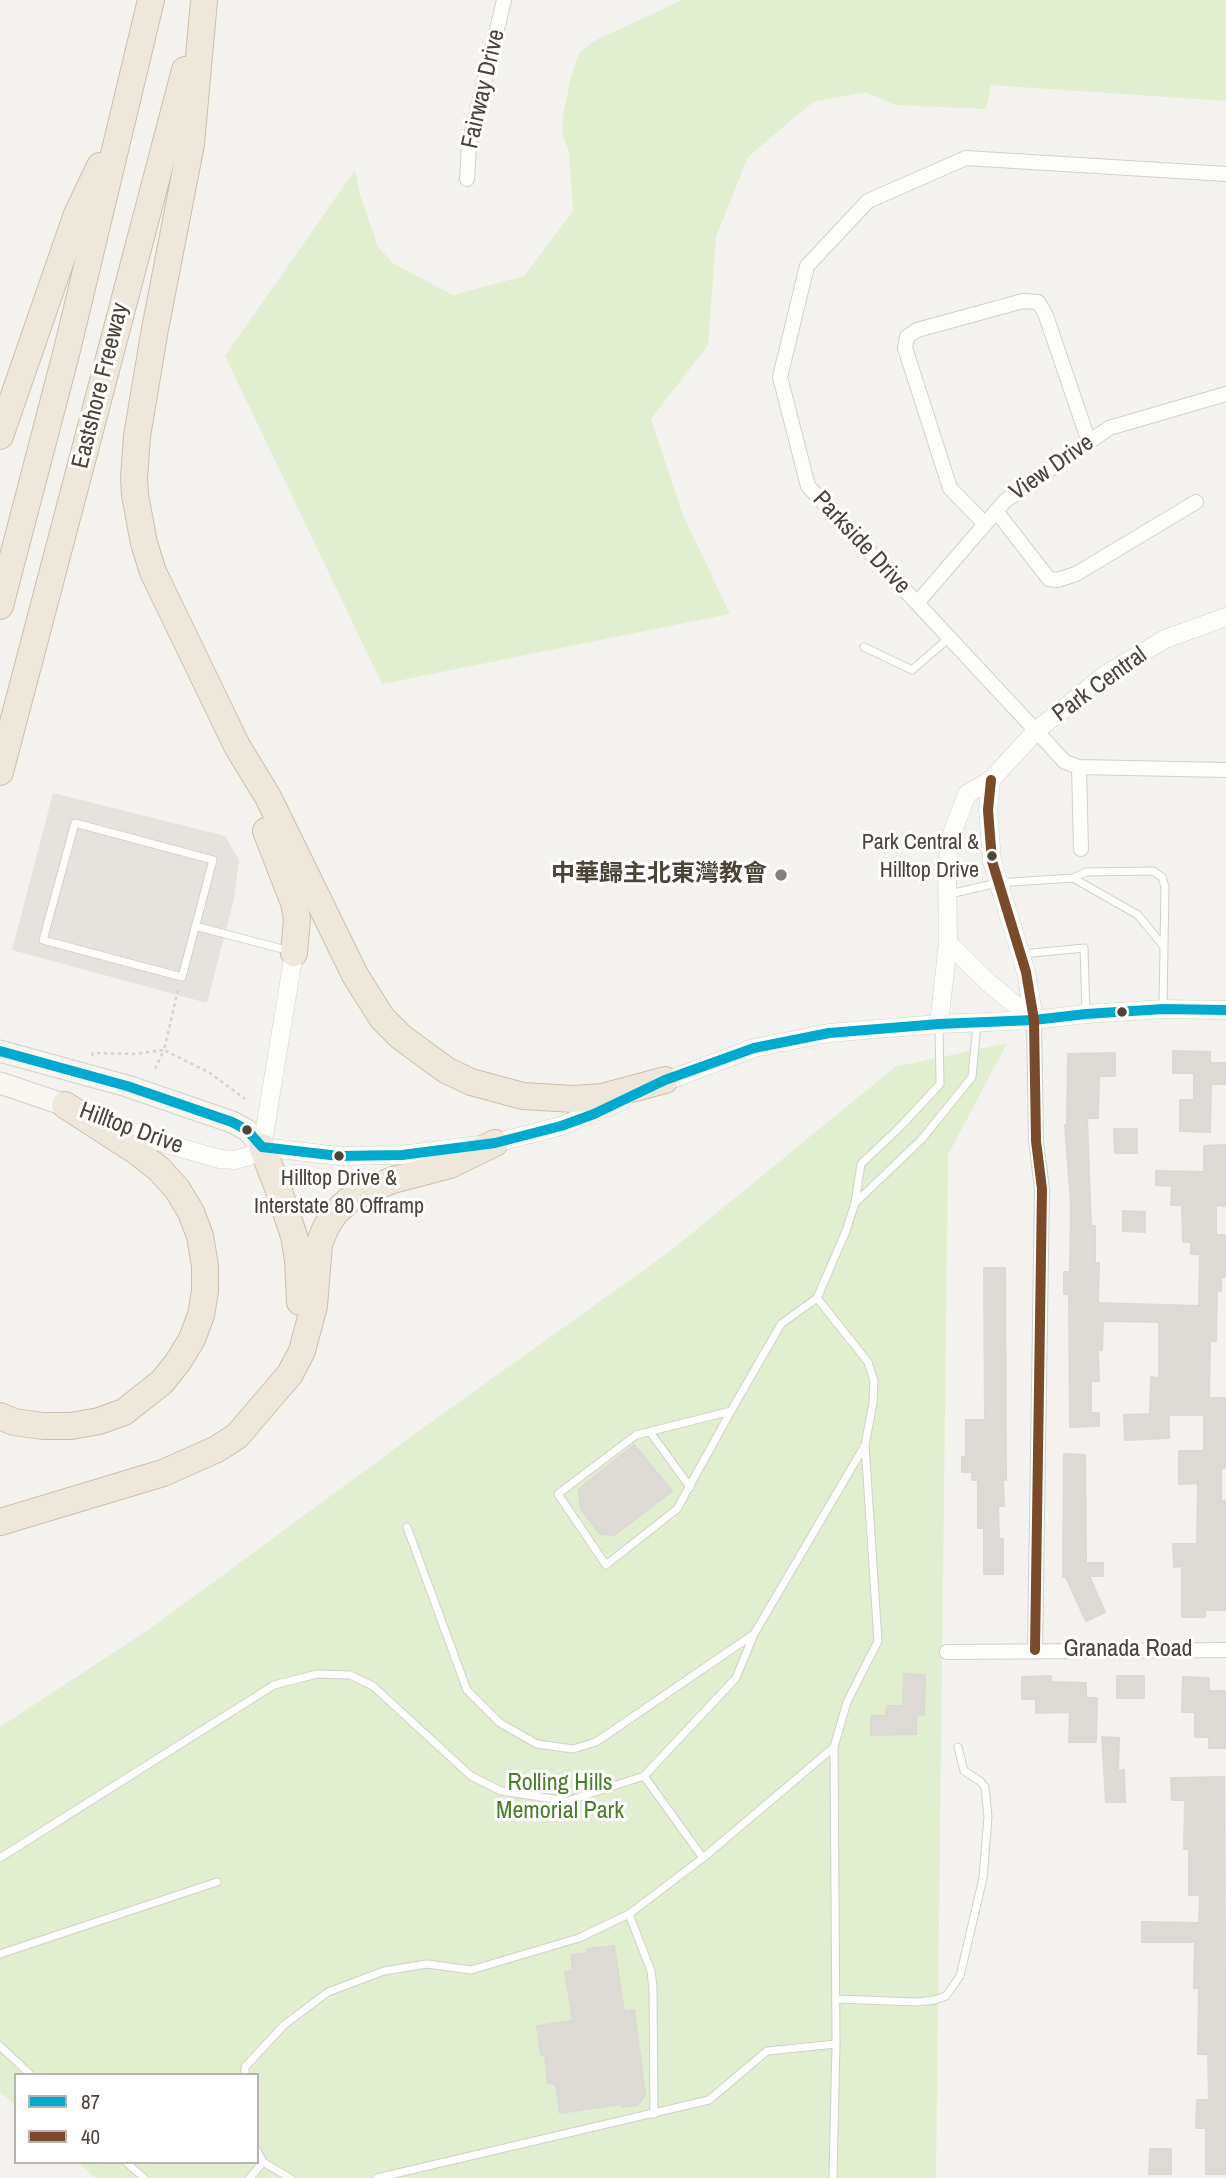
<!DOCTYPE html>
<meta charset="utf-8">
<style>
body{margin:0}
#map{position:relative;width:1226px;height:2178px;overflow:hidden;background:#f4f2ee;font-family:"Archivo Narrow",sans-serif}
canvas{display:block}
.legend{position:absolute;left:14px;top:2073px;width:245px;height:91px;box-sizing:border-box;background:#fff;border:2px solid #b7b4b0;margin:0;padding:9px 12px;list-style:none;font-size:21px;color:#4b4439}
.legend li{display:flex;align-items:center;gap:14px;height:35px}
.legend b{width:35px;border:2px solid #b7b4b0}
</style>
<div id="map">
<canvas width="1226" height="2178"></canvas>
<ul class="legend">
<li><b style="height:9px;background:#00a9ce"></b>87</li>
<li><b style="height:9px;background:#7a4b2a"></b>40</li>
</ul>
</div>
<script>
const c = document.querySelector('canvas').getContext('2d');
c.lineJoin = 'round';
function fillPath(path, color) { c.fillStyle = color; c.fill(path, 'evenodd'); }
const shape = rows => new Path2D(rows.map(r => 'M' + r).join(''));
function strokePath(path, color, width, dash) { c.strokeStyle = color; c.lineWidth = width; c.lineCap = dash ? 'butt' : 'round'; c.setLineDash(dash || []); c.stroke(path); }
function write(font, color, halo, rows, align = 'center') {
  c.font = font + ' "Archivo Narrow","Noto Sans SC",sans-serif'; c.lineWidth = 6; c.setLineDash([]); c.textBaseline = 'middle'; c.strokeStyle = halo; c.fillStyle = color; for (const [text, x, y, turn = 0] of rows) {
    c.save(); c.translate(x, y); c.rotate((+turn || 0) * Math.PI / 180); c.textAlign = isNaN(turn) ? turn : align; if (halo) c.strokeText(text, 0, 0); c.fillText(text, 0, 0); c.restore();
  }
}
const green = shape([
 [682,0,1226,0,1226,101,991,85,986,109,895,105,865,92,813,102,748,157,716,237,708,345,651,419,683,515,730,614,382,684,225,356,355,170,360,194,378,247,394,264,453,295,524,276,573,211,569,153,562,133,563,115,571,77,579,53,594,41],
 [1007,1043,948,1155,936,2178,95,2178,78,2162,257,2162,257,2075,16,2075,16,2106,0,2092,0,1727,151,1628,427,1425,669,1252,895,1067]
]);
const parking = shape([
 [53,793,225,836,239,860,234,899,207,1003,12,950]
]);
const building = shape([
 [1173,1051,1210,1052,1210,1063,1226,1063,1226,1084,1211,1084,1210,1132,1180,1131,1180,1100,1194,1100,1194,1073,1173,1073,1173,1051],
 [1115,1053,1115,1076,1099,1076,1098,1118,1087,1118,1091,1226,1095,1226,1095,1263,1099,1263,1098,1303,1199,1306,1200,1254,1191,1254,1191,1242,1183,1242,1182,1205,1171,1205,1172,1186,1156,1185,1156,1171,1204,1172,1204,1146,1226,1145,1225,1206,1216,1205,1216,1235,1226,1235,1226,1277,1221,1277,1221,1291,1217,1290,1216,1341,1210,1341,1209,1398,1225,1398,1225,1468,1221,1468,1221,1501,1226,1501,1226,1610,1205,1610,1205,1617,1182,1617,1182,1566,1174,1567,1173,1544,1197,1544,1198,1483,1179,1484,1179,1451,1204,1451,1204,1415,1169,1415,1169,1438,1125,1440,1124,1415,1150,1414,1151,1377,1159,1378,1159,1322,1103,1321,1102,1350,1098,1350,1099,1381,1091,1381,1091,1413,1099,1413,1099,1426,1070,1427,1069,1294,1064,1294,1064,1272,1070,1272,1071,1204,1065,1125,1067,1125,1068,1054,1115,1053],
 [1114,1129,1137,1129,1137,1153,1115,1153,1114,1129],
 [1123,1211,1145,1212,1145,1232,1123,1231,1123,1211],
 [984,1268,1005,1268,1006,1480,1003,1480,1004,1506,998,1506,999,1539,1003,1539,1003,1574,984,1574,984,1528,978,1528,978,1480,972,1480,972,1472,962,1472,962,1457,966,1457,966,1420,985,1420,984,1268],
 [634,1445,672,1491,614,1535,600,1534,581,1509,579,1489,634,1445],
 [1064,1454,1085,1455,1086,1563,1103,1563,1103,1576,1089,1576,1105,1612,1086,1621,1066,1577,1063,1577,1064,1454],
 [904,1674,925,1675,924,1715,916,1714,916,1734,871,1735,871,1716,886,1716,887,1706,903,1706,904,1674],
 [1051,1676,1051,1682,1086,1683,1086,1698,1097,1698,1096,1742,1069,1742,1070,1712,1036,1713,1036,1699,1022,1699,1022,1677,1051,1676],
 [1117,1676,1144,1676,1144,1698,1117,1698,1117,1676],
 [1183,1677,1209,1678,1209,1691,1226,1691,1226,1748,1209,1748,1209,1737,1195,1737,1195,1712,1182,1712,1183,1677],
 [1102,1737,1119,1738,1118,1771,1124,1770,1125,1802,1106,1802,1102,1737],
 [1224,1777,1226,2174,1206,2174,1206,2128,1196,2128,1197,2100,1209,2100,1208,2054,1198,2054,1199,1988,1194,1988,1195,1942,1142,1942,1142,1922,1199,1923,1200,1895,1189,1895,1189,1849,1184,1849,1185,1800,1172,1800,1171,1778,1224,1777],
 [614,1946,624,2012,634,2010,645,2095,638,2105,623,2107,622,2104,560,2113,556,2084,548,2083,545,2055,541,2055,537,2026,573,2021,565,1972,573,1971,571,1955,588,1953,587,1949,614,1946],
 [1150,2149,1171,2149,1171,2174,1149,2174,1150,2149]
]);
const path = shape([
 [178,990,164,1050,210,1073,245,1099],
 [92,1056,93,1053,135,1054,164,1050],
 [155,1069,164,1050]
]);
const service = shape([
 [864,647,912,670,949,638],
 [75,823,213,860,182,977,43,940,75,823],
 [1073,878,1086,872,1153,871,1162,877,1165,887,1163,1007],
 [950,894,997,883,1073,878,1138,915,1164,947],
 [195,926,290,951],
 [1022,954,1084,948,1086,1013],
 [855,1203,921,1140,972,1077,977,1024],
 [817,1298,846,1231,855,1203,861,1164,902,1125,940,1084,939,1024],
 [731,1411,677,1509,606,1565,558,1494,636,1435,731,1411,781,1324,817,1298,868,1362,874,1381,873,1403,865,1445,878,1641,847,1702,834,1747],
 [650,1432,690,1487],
 [407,1527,467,1690,500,1723,537,1744,573,1749,596,1742,754,1634],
 [644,1776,736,1678,754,1634,865,1445],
 [0,1858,274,1685,317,1674,350,1675,373,1686,471,1776,501,1791,567,1801,644,1776,703,1858,629,1914,579,1938,471,1970,427,1964,384,1971,328,1992,284,2025,245,2067,245,2075],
 [703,1858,834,1747,836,2044],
 [629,1914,651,1971,653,1988,654,2114],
 [0,1954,217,1882],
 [836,1999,916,2002,935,2000,946,1996,960,1976,983,1878,988,1817,985,1787,980,1781,964,1771,958,1747],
 [0,2046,31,2075],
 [126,2162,144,2178],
 [263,2162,290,2178],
 [250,2178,263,2162,257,2151],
 [377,2178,709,2100,767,2051,836,2044,833,2178]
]);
const minor = shape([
 [1226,174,966,158,868,201,807,266,780,377,808,486,1065,762,1079,767,1226,770],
 [467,179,469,145,504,0],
 [996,511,1049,579,1057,580,1076,574,1196,502],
 [985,524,950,488,905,348,907,337,917,330,1023,301,1038,302,1045,313,1089,442],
 [917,603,1005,501,1109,428,1226,394],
 [1079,767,1081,849],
 [1034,1020,1036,1141,1042,1189,1035,1650],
 [947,1652,1226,1650]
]);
const tertiary = shape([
 [991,780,988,810,992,861,1026,972,1034,1020],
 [948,943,990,984,1034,1020],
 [939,1024,948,943,947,863,953,831,967,794,991,780,1036,731,1105,675,1165,639,1226,617],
 [658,1084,754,1048,829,1033,939,1024,1034,1020,1086,1014,1163,1009,1226,1010],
 [108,1123,167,1144,220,1159,235,1160,249,1156,262,1147,339,1156,402,1155,495,1143,561,1126,623,1100],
 [262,1147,294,953]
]);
const secondary = shape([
 [0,1051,127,1086,232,1122,247,1130,262,1147],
 [0,1083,65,1105]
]);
const motorway = shape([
 [204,1,191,144,155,329,137,436,134,478,135,495,144,543,153,572,237,746,268,797,355,975,382,1018,401,1037,446,1070,471,1082,523,1096,574,1099,602,1097,665,1080],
 [0,436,77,214,100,166],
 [0,606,67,350,151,0],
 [0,772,185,70],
 [266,831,294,903,297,919,294,953],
 [262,1147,278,1188,294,1236,298,1260,300,1302],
 [0,1416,14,1422,43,1426,71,1426,99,1421,124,1412,162,1382,178,1362,192,1339,201,1315,205,1291,205,1266,200,1236,191,1212,177,1189,159,1169,136,1151,65,1105],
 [0,1522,163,1473,217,1449,237,1436,290,1374,302,1351,314,1306,319,1244,326,1227,335,1213,349,1200,370,1189,393,1180,450,1165,495,1143]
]);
const bus1 = shape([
 [0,1051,127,1086,232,1122,247,1130,262,1147,339,1156,402,1155,495,1143,561,1126,594,1114,665,1080,754,1048,829,1033,939,1024,1034,1020,1086,1014,1163,1009,1226,1010]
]);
const bus2 = shape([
 [991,780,988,810,992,861,1026,972,1034,1020,1036,1141,1042,1189,1035,1650]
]);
const markers = [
 [992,856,6,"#4b4439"],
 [781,875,7,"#868178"],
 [1122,1012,6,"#4b4439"],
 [247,1130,6,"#4b4439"],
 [339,1156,6,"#4b4439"]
];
const busNames = [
 ["Park Central &",979,843],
 ["Hilltop Drive",979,871],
 ["Hilltop Drive &",339,1179,"center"],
 ["Interstate 80 Offramp",339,1207,"center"]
];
const streetNames = [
 ["Fairway Drive",484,89,-77],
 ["Eastshore Freeway",101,386,-76],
 ["View Drive",1052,468,-35],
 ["Parkside Drive",861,543,47],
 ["Park Central",1100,685,-36],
 ["Hilltop Drive",131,1129,20],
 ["Granada Road",1128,1650]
];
const poiNames = [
 ["中華歸主北東灣教會",767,875]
];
const parkNames = [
 ["Rolling Hills",560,1784],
 ["Memorial Park",560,1812]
];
fillPath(green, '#e1eecf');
fillPath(parking, '#e6e3df');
fillPath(building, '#dedbd6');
strokePath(building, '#dcd9d4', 2);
strokePath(service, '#d2d0cb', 9);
strokePath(minor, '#d2d0cb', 16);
strokePath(tertiary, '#d2d0cb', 19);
strokePath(secondary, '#d3cfc5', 23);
strokePath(motorway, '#ccbfa9', 28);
strokePath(path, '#d3d2cc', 2.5, [3.5, 3.5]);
strokePath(service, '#fdfdfc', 7);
strokePath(minor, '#fdfdfc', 14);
strokePath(tertiary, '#fdfdfc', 18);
strokePath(secondary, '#f7f6f1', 21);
strokePath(motorway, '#ede8db', 26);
strokePath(bus1, '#00a9ce', 10);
strokePath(bus2, '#7a4b2a', 10);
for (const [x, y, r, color] of markers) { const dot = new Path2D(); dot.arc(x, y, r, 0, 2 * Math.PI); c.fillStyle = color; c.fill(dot); strokePath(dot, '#fff', 2.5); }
write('22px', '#4b4439', '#fff', busNames, 'right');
write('24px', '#4b4439', '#fff', streetNames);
write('bold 24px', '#4b4439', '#fff', poiNames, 'right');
write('24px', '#4a7f2a', '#fff', parkNames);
</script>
